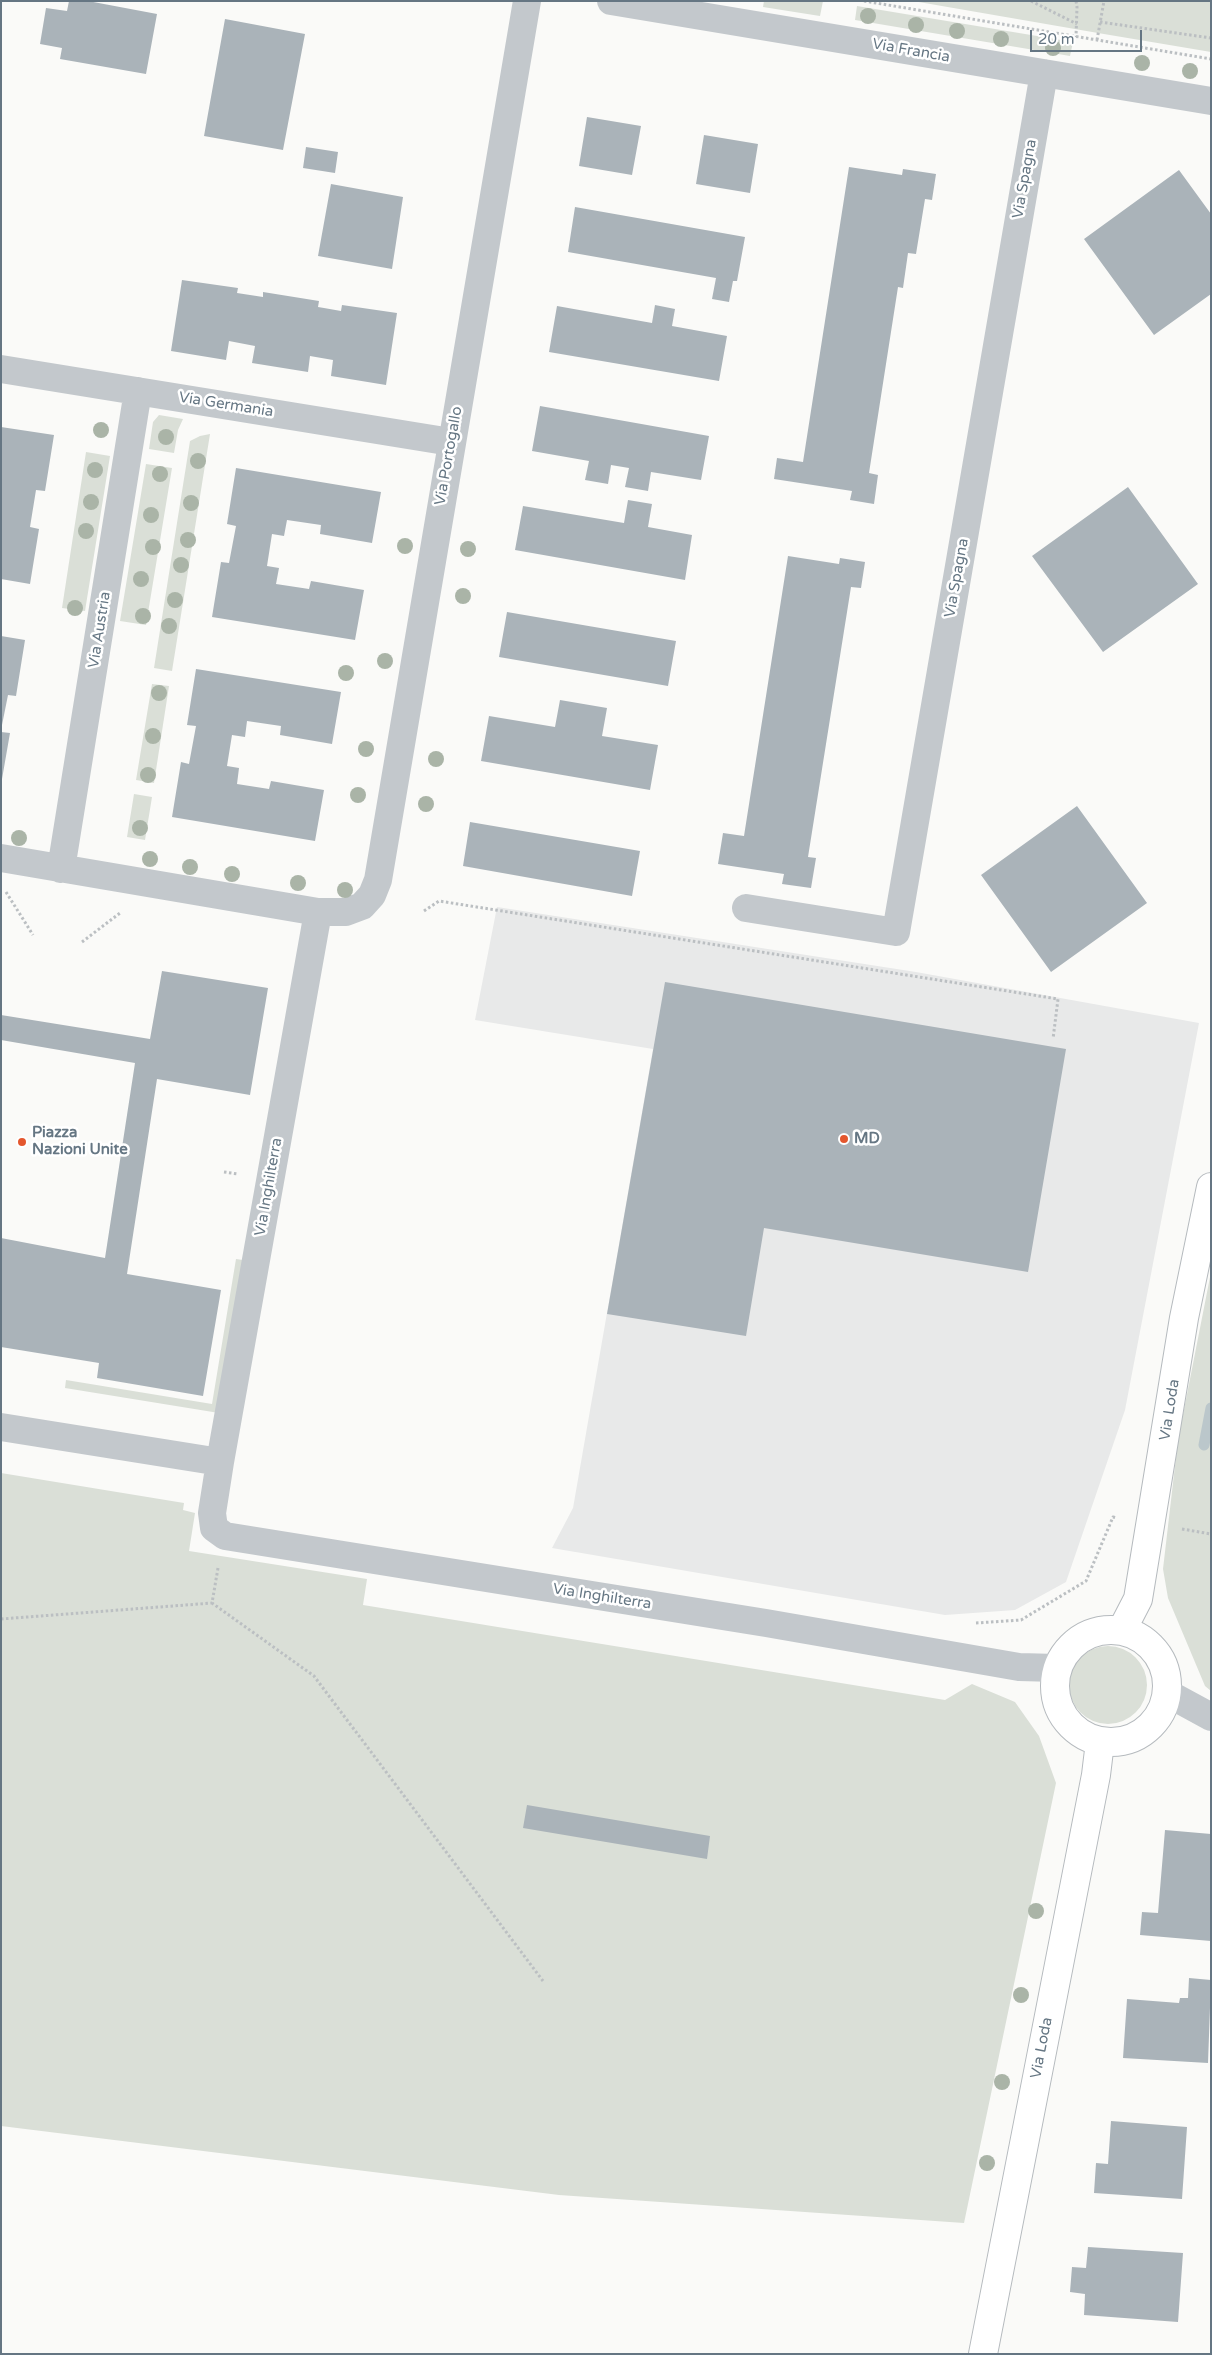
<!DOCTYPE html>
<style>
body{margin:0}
#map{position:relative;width:1212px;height:2355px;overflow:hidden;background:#fafaf8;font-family:"Varela Round",sans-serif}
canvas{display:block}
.frame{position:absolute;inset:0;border:2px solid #657683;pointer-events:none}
.scale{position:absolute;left:1030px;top:30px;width:112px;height:22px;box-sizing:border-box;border:2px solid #657683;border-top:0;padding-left:6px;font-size:15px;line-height:18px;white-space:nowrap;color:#657683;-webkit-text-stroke:4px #fff;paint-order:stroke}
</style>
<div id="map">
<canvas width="1212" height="2355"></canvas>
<div class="frame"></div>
<div class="scale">20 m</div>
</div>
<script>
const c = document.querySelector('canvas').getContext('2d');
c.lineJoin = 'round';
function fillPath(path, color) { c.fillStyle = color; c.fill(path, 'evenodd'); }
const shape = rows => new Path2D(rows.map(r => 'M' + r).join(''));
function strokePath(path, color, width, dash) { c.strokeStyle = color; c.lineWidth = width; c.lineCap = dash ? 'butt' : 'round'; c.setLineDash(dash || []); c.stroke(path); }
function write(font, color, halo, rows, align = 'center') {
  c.font = font + ' "Varela Round",sans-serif'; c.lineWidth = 5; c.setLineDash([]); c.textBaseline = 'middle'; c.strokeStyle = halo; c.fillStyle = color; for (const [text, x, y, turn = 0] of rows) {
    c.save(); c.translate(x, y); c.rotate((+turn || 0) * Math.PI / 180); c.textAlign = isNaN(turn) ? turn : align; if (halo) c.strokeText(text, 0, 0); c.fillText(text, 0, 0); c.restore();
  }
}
const built = shape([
 [497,907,916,972,1199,1023,1125,1410,1066,1582,1015,1610,945,1615,552,1548,573,1508,653,1049,475,1020]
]);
const green = shape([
 [764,1,823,1,820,16,763,7],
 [913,1,1211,1,1211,52,1098,33],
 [857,6,1073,42,1070,56,855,20],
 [159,415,183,419,178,430,174,453,149,449,153,422],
 [210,434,172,671,154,668,190,441,200,436],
 [86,452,110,456,85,611,62,608],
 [146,464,172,468,146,625,120,621],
 [152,684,169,686,154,783,136,780],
 [134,794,152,797,145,840,127,837],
 [236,1259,243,1260,219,1413,65,1388,66,1380,212,1404],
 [1211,1272,1211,1691,1205,1686,1168,1598,1163,1569,1178,1440],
 [1,1473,184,1503,183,1510,195,1513,189,1551,367,1579,363,1605,945,1700,972,1684,1015,1702,1039,1736,1056,1783,964,2223,559,2195,1,2126],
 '1069 1685a39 39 0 1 1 78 0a39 39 0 1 1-78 0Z'
]);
const stream = shape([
 [1204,1445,1211,1408]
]);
const building = shape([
 [69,1,88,1,157,14,146,74,60,59,62,48,40,44,46,8,67,11],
 [225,19,305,34,283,150,204,136],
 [587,117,641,126,632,175,579,166],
 [704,135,758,144,750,193,696,184],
 [306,147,338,152,335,173,303,168],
 [849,167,902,175,903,169,936,174,932,200,925,199,916,254,908,253,903,288,898,287,869,473,878,475,874,504,850,500,852,491,774,479,777,458,803,462],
 [1179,170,1211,214,1211,294,1154,335,1084,239],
 [331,184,403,197,392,269,318,256],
 [575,207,745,237,737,281,733,281,729,302,712,299,716,278,568,252],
 [182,280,238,288,237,293,263,297,263,292,319,301,318,307,324,308,341,311,342,305,397,313,386,385,331,376,333,360,310,356,308,372,252,363,255,346,229,341,226,360,171,351],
 [655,305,675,309,672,326,727,336,719,381,549,352,557,306,652,323],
 [540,406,709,436,701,480,651,472,648,491,625,487,629,468,611,465,608,484,585,480,589,461,532,451],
 [1,427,54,435,45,491,36,490,30,527,39,529,30,584,1,579],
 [236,468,381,492,372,543,320,534,321,525,287,520,284,536,272,534,267,566,279,568,276,584,309,589,311,581,364,590,355,640,212,617,221,562,229,563,236,526,227,524],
 [1128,487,1198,584,1103,652,1032,556],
 [628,500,652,504,648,527,692,535,685,580,515,550,523,506,624,523],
 [788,556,839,564,840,558,865,562,861,588,851,587,808,857,816,858,811,888,782,884,784,874,718,864,723,833,744,836],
 [507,612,676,641,668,686,499,657],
 [1,636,25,640,16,696,8,695,2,725],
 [196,669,341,692,332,744,280,735,281,726,247,721,245,737,232,735,227,766,239,768,237,784,269,789,271,781,324,790,315,841,172,817,181,762,189,764,196,726,187,725],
 [560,700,607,708,602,736,658,745,650,790,481,761,489,716,555,727],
 [1,732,10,733,2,779,1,779],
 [1077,806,1147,903,1051,972,981,875],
 [470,822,640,851,632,896,463,866],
 [162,971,268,988,250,1095,157,1079,127,1274,221,1290,203,1396,97,1378,99,1363,1,1347,1,1238,105,1258,135,1063,1,1040,1,1015,150,1039],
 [665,982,1066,1049,1028,1272,764,1228,746,1336,607,1314],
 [527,1805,710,1836,707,1859,523,1828],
 [1165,1830,1211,1834,1211,1941,1140,1935,1142,1912,1158,1913],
 [1189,1978,1211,1980,1208,2063,1123,2058,1127,1999,1179,2003,1180,1998,1188,1998],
 [1111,2121,1187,2127,1182,2199,1094,2193,1096,2163,1108,2164],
 [1088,2247,1183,2253,1178,2322,1084,2315,1085,2294,1070,2292,1072,2267,1086,2268]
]);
const path = shape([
 [864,1,1211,59],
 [1031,1,1077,24],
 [1076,1,1077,7,1076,37],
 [1100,22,1211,38],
 [1097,40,1104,1],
 [6,892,33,935],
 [424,911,439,901,1058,999,1053,1039],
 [82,942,120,913],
 [224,1172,238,1174],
 [1182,1529,1211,1534],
 [218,1568,212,1603,314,1676,543,1981],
 [1,1619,212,1603],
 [976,1623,1021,1620,1086,1581,1113,1517,1117,1518]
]);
const minor = shape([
 [611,1,1211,101],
 [1,369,451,442],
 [1,858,318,912,346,912,362,906,372,895,378,880,527,1],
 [61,869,138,391],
 [746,908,896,932,1044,73],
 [318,912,220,1462,212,1513,214,1528,225,1536,766,1623,1019,1667,1057,1668],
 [1,1427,220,1462],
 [1167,1693,1211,1717]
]);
const major = shape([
 '1055 1686a56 56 0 1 1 112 0a56 56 0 1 1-112 0Z',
 [1122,1630,1138,1599,1184,1318,1211,1187],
 [983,2354,1096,1775,1100,1742]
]);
const trees = [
 [868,16],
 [916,25],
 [957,31],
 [1001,39],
 [1053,48],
 [1142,63],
 [1190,71],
 [101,430],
 [166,437],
 [198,461],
 [95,470],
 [160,474],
 [91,502],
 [191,503],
 [151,515],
 [86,531],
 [188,540],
 [405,546],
 [153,547],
 [468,549],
 [181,565],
 [141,579],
 [463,596],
 [175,600],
 [75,608],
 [143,616],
 [169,626],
 [385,661],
 [346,673],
 [159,693],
 [153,736],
 [366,749],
 [436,759],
 [148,775],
 [358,795],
 [426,804],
 [140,828],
 [19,838],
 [150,859],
 [190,867],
 [232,874],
 [298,883],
 [345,890],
 [1036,1911],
 [1021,1995],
 [1002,2082],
 [987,2163]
];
const markers = [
 [844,1139,5,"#e4572e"],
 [22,1142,5,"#e4572e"]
];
const streetNames = [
 ["Via Francia",911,51,10],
 ["Via Spagna",1025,179,-80],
 ["Via Germania",226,405,9],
 ["Via Portogallo",449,456,-80],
 ["Via Spagna",957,578,-80],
 ["Via Austria",100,630,-81],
 ["Via Inghilterra",269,1187,-80],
 ["Via Loda",1170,1410,-81],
 ["Via Inghilterra",602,1597,9],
 ["Via Loda",1042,2048,-79]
];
const poiNames = [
 ["Piazza",32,1133],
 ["Nazioni Unite",32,1150],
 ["MD",854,1139]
];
fillPath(built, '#e8e9e9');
fillPath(green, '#dadfd7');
strokePath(stream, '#bbc7cb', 11);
fillPath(building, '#aab3b9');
strokePath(major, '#b5babe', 30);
strokePath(path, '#bbbfc2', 3, [2.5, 2.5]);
strokePath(minor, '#c3c8cc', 28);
strokePath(major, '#fff', 28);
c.fillStyle = '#aab4a7';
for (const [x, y] of trees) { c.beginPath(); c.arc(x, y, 8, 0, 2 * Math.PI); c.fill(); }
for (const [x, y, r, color] of markers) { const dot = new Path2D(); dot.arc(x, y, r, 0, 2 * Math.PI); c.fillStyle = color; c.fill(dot); strokePath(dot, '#fff', 2); }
write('15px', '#657683', '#fff', streetNames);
write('bold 15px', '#657683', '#fff', poiNames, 'left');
</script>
